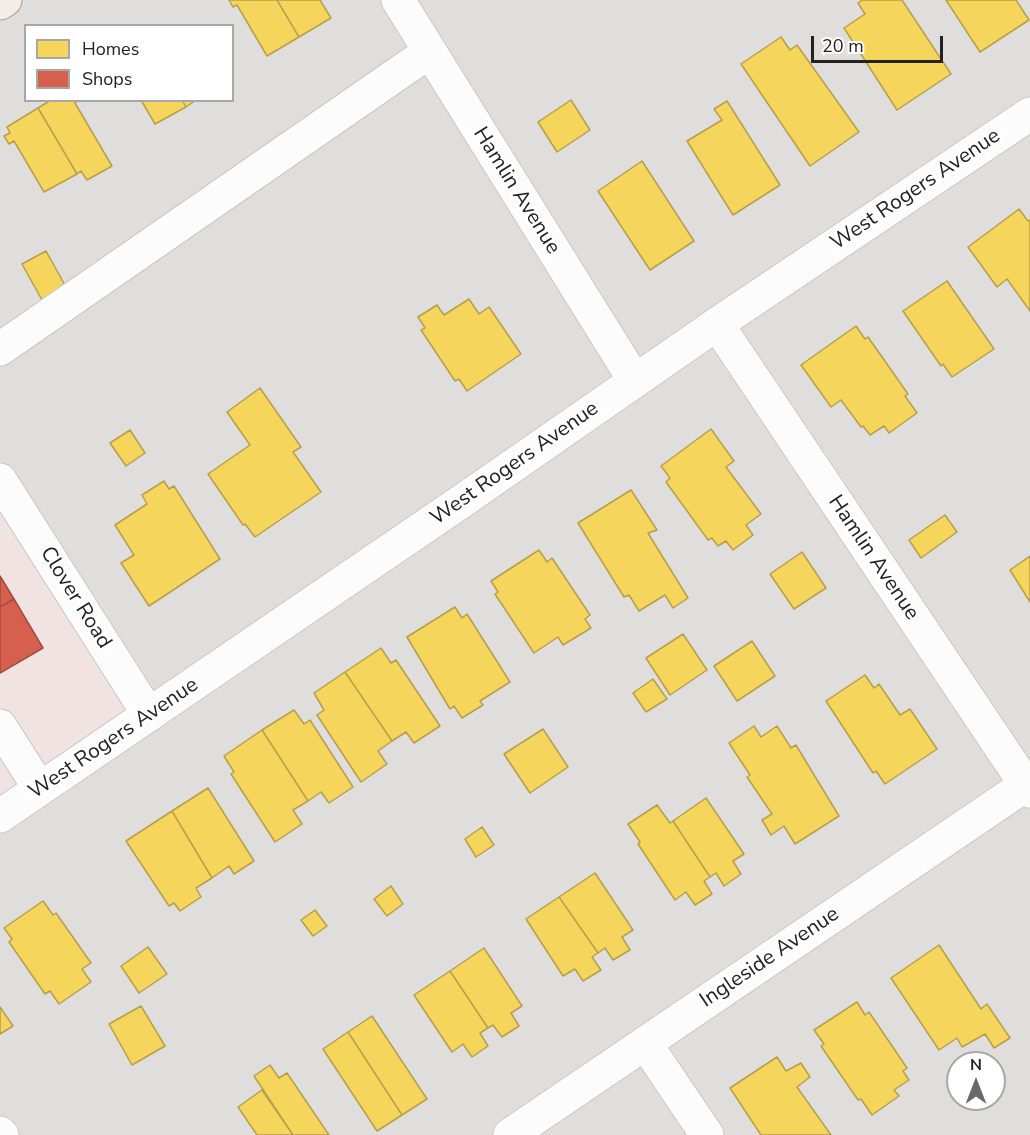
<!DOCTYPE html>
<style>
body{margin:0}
#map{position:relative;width:1030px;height:1135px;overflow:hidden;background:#f0eeeb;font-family:"Nunito Sans",sans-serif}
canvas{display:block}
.legend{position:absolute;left:24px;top:24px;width:210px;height:78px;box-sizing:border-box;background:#fff;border:2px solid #a7a7a7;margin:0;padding:8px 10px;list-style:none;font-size:18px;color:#222}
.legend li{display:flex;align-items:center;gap:12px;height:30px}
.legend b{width:30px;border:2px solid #a7a7a7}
.north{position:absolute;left:946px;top:1051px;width:60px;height:60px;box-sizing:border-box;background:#fff;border:2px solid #a7a7a7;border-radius:50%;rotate:0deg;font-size:16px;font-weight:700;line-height:24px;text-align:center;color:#222}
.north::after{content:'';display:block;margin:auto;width:21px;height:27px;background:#6a6968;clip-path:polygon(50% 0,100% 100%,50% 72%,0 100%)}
.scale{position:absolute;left:811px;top:36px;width:132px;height:27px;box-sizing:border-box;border:3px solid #222;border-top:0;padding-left:8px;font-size:18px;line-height:21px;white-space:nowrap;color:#222;-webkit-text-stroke:4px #fff;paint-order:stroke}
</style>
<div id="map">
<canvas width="1030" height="1135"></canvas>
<ul class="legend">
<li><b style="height:16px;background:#f6d55c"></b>Homes</li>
<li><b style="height:16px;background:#d6604d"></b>Shops</li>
</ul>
<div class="north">N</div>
<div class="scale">20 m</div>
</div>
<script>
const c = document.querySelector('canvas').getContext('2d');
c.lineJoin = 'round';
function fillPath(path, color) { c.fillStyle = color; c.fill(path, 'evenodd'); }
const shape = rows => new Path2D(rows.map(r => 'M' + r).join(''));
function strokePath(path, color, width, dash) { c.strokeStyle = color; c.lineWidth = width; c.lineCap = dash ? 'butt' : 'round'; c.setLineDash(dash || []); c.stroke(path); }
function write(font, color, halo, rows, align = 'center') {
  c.font = font + ' "Nunito Sans",sans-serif'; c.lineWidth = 6; c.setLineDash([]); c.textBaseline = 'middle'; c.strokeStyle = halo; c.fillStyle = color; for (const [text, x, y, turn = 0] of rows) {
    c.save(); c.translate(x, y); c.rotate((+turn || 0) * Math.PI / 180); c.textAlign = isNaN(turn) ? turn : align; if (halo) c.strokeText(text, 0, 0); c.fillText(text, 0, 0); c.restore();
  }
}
const residential = shape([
 [0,0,1030,0,1030,1135,0,1135],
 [26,26,232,26,232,100,26,100],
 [958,1063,994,1063,994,1099,958,1099]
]);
const commercial = shape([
 [0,477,145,726,0,824]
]);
const homes = shape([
 [229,0,277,0,299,37,267,56,237,5,233,7,229,0],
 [277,0,320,0,331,18,299,37,277,0],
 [862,0,902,0,951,74,897,110,844,28,865,14,858,3,862,0],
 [946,0,1016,0,1029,20,980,52,946,0],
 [781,37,790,50,797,45,859,132,810,166,741,64,781,37],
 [51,100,78,100,75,103,112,166,87,180,81,171,77,174,38,108,51,100],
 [141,100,182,100,186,107,155,124,141,100],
 [182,100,196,100,186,107,182,100],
 [571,100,590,130,557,152,538,122,571,100],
 [727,101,780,185,733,215,687,141,722,120,714,109,727,101],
 [38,108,77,174,44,192,14,141,9,144,4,136,10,133,7,127,38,108],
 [642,161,694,241,650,270,598,191,642,161],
 [1019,209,1028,221,1030,220,1030,311,1007,279,997,287,968,247,1019,209],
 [46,251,66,287,42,300,22,264,46,251],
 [947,281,994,349,952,377,943,364,941,366,903,311,947,281],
 [469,299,479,314,489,307,521,354,467,391,459,379,455,381,421,330,425,328,418,317,437,305,444,315,469,299],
 [856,326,865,339,868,337,908,394,905,396,917,413,889,433,884,426,870,435,863,426,861,427,841,400,831,407,801,365,856,326],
 [260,388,301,447,293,452,321,492,255,537,245,524,243,525,208,474,250,445,227,412,260,388],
 [711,429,734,461,726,467,761,514,746,525,753,535,733,550,726,541,718,546,712,538,708,540,666,482,670,478,661,466,711,429],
 [130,430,145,453,126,466,110,443,130,430],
 [164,481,169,489,174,486,220,559,149,606,121,563,134,555,115,525,147,504,142,495,164,481],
 [631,490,657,530,648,533,688,598,673,608,665,595,639,611,629,595,624,597,578,523,631,490],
 [945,515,957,532,921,558,909,540,945,515],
 [539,550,547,562,552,558,590,615,585,619,591,628,563,645,558,637,534,653,495,594,498,592,491,581,539,550],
 [802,552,826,588,794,609,770,574,802,552],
 [1030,556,1030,602,1010,570,1030,556],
 [455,607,462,618,467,614,510,682,480,701,483,705,462,718,454,706,450,709,407,637,455,607],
 [683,634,707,670,670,695,646,658,683,634],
 [752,641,775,676,737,701,714,666,752,641],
 [381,648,391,663,396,660,440,726,414,743,406,732,392,741,345,672,381,648],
 [345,672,392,741,378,751,387,764,361,782,317,715,324,710,314,693,345,672],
 [865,675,874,688,879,684,900,715,910,709,937,749,885,784,876,771,873,773,826,701,865,675],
 [653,679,667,699,646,712,633,693,653,679],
 [294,710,304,724,310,720,353,787,329,803,321,792,308,801,262,730,294,710],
 [754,726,761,737,777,726,791,748,796,745,839,816,795,844,784,826,771,835,762,820,772,814,747,777,750,775,729,743,754,726],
 [543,729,568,767,530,793,504,754,543,729],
 [262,730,308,801,293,810,302,824,275,842,231,774,234,772,224,756,262,730],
 [208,788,254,861,234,874,229,866,212,878,172,811,208,788],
 [706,798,744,854,733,861,741,874,724,886,716,873,710,877,673,821,706,798],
 [657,805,670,823,673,821,710,877,704,881,712,894,695,905,686,892,675,900,638,844,640,842,628,824,657,805],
 [172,811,212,878,196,888,201,897,180,911,174,903,169,906,126,841,172,811],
 [482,827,494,845,476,857,465,839,482,827],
 [595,873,633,930,622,937,630,950,613,960,605,948,598,953,559,897,595,873],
 [391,886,403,904,387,916,374,899,391,886],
 [559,897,598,953,592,957,601,970,583,981,575,969,563,976,526,919,559,897],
 [43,901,53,915,56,913,91,963,82,969,91,982,59,1004,50,991,45,994,9,942,12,939,4,928,43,901],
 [315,910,327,926,313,936,301,920,315,910],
 [939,945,981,1009,987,1004,1010,1038,994,1048,985,1034,962,1047,957,1038,939,1050,891,978,939,945],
 [148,947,167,974,139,993,121,966,148,947],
 [484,948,522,1006,511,1013,519,1026,502,1037,493,1025,488,1028,450,971,484,948],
 [450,971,488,1028,480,1033,488,1046,472,1057,463,1044,452,1052,414,995,450,971],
 [857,1002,865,1015,869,1012,907,1068,903,1071,909,1080,894,1090,899,1096,872,1115,861,1099,858,1100,821,1046,824,1044,814,1030,857,1002],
 [141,1006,165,1046,132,1065,109,1024,141,1006],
 [0,1007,13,1026,0,1034,0,1007],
 [372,1016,427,1099,402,1115,348,1032,372,1016],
 [348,1032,402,1115,377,1131,323,1049,348,1032],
 [777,1057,786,1071,801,1063,810,1077,797,1087,831,1135,761,1135,730,1088,777,1057],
 [270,1065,279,1078,287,1073,329,1135,293,1135,254,1076,270,1065],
 [262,1090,293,1135,257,1135,238,1107,262,1090]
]);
const shops = shape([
 [0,576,14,599,0,607,0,576],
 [14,599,43,648,0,673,0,607,14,599]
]);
const minor = shape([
 [398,0,635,381],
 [717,324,1030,791],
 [0,349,429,52],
 [0,480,149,715],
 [0,726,40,789],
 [0,816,465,499,717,324,1030,114],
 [645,1043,707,1135],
 [0,1133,2,1135],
 [510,1135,1030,782]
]);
const major = shape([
 [0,3,5,0]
]);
const streetNames = [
 ["West Rogers Avenue",916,190,-34],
 ["Hamlin Avenue",516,191,58],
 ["West Rogers Avenue",515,464,-35],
 ["Hamlin Avenue",873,558,56],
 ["Clover Road",75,598,58],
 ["West Rogers Avenue",114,739,-34],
 ["Ingleside Avenue",770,958,-34]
];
fillPath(residential, '#dfdedc');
fillPath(commercial, '#f1e3e1');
fillPath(homes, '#f6d55c');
strokePath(homes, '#b69f4b', 1.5);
fillPath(shops, '#d6604d');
strokePath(shops, '#a04d40', 1.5);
strokePath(minor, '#c9c8c7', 35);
strokePath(major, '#a79c86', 35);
strokePath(minor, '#fdfcfc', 33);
strokePath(major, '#f3ede7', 33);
write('21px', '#222', '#fff', streetNames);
</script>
